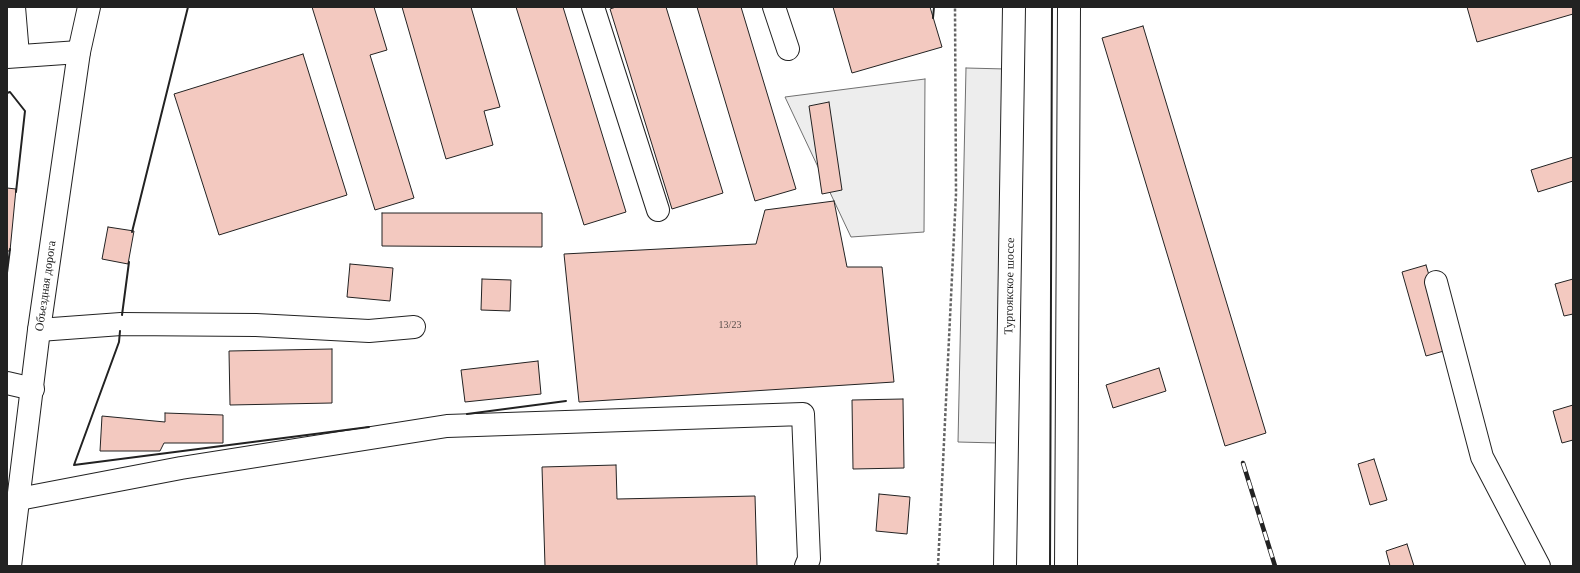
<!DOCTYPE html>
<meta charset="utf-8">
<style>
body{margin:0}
#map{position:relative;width:1580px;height:573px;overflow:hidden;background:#fff;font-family:Georgia,serif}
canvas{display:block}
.frame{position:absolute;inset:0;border:8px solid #222;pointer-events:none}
</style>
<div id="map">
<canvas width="1580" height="573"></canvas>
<div class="frame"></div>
</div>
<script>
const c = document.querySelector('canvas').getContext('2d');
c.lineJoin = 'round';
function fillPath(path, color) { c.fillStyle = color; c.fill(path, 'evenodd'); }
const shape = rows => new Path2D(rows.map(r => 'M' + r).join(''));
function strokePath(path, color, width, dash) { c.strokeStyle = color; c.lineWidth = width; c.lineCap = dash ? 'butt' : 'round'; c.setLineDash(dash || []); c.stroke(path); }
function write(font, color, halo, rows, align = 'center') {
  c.font = font + ' Georgia,serif'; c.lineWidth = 3; c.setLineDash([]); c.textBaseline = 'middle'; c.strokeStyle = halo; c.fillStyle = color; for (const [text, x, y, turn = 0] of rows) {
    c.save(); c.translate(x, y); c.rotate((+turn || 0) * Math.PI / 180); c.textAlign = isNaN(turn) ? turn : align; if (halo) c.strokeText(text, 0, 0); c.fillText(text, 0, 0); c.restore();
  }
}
const parking = shape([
 [966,68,1006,69,998,443,958,442,966,68],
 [925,79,924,232,851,237,785,97,925,79]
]);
const building = shape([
 [312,7,374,7,387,50,370,55,414,198,375,210,312,7],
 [402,7,471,7,500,107,484,111,493,145,446,159,402,7],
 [516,7,563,7,626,212,584,225,516,7],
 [616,7,666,7,723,193,672,209,610,9,616,7],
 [697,7,741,7,796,189,755,201,697,7],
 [833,7,930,7,942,47,852,73,833,7],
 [1467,7,1573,7,1573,14,1477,42,1467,7],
 [1143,26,1266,433,1225,446,1102,38,1143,26],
 [303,54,347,195,219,235,174,94,303,54],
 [829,102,842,190,822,194,809,106,829,102],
 [1573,157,1573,181,1538,192,1531,170,1573,157],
 [7,188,16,189,10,251,7,251,7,188],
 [834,201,847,267,882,267,894,382,579,402,564,254,756,244,765,210,834,201],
 [382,213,542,213,542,247,382,246,382,213],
 [108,227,134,231,128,264,102,259,108,227],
 [350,264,393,268,390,301,347,297,350,264],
 [1426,265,1451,349,1426,356,1402,272,1426,265],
 [482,279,511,280,510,311,481,310,482,279],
 [1573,279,1573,314,1564,316,1555,284,1573,279],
 [332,349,332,403,230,405,229,351,332,349],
 [538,361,541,394,465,402,461,370,538,361],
 [1159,368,1166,391,1113,408,1106,385,1159,368],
 [903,399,904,468,853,469,852,400,903,399],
 [1573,405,1573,440,1562,443,1553,411,1573,405],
 [165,413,223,415,223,443,164,443,160,451,100,451,102,416,165,422,165,413],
 [1374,459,1387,500,1370,505,1358,464,1374,459],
 [616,465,617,499,755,496,757,566,545,566,542,467,616,465],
 [879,494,910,497,907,534,876,531,879,494],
 [1407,544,1414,566,1390,566,1386,551,1407,544]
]);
const path = shape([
 [938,566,956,194,955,7]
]);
const minor = shape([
 [14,7,18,55],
 [593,7,658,210],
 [774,7,788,49],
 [7,57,79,52],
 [1436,282,1482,457,1539,566],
 [39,330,121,324,256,325,369,331,414,327],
 [7,383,33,389],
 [19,499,181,468,447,426,803,414,809,559,806,566],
 [1066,566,1069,7]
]);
const major = shape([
 [10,566,39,330,79,52,89,7],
 [1005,566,1014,7]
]);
const rail = shape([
 [1243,463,1275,566]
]);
const wall = shape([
 [933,18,934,7],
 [7,93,10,92,25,111,16,192],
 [132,232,188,7],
 [7,273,10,249],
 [122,315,129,262],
 [120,331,119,342,74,465,369,427],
 [467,414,566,401],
 [1050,566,1052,7]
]);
const numberNames = [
 ["13/23",730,325]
];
const streetNames = [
 ["Объездная дорога",46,286,-82],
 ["Тургоякское шоссе",1010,286,-89]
];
fillPath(parking, '#ededed');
strokePath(parking, '#6f6f6f', 1);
fillPath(building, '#f3c9c0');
strokePath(building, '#222', 1);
strokePath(minor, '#222', 24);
strokePath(major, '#222', 24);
strokePath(path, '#646464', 2.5, [3, 2]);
strokePath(minor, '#fff', 22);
strokePath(major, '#fff', 22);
strokePath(rail, '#222', 4.5);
strokePath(rail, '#fff', 3, [9]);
strokePath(wall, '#222', 2);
write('10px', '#564c4a', null, numberNames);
write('12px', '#222', '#fff', streetNames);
</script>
